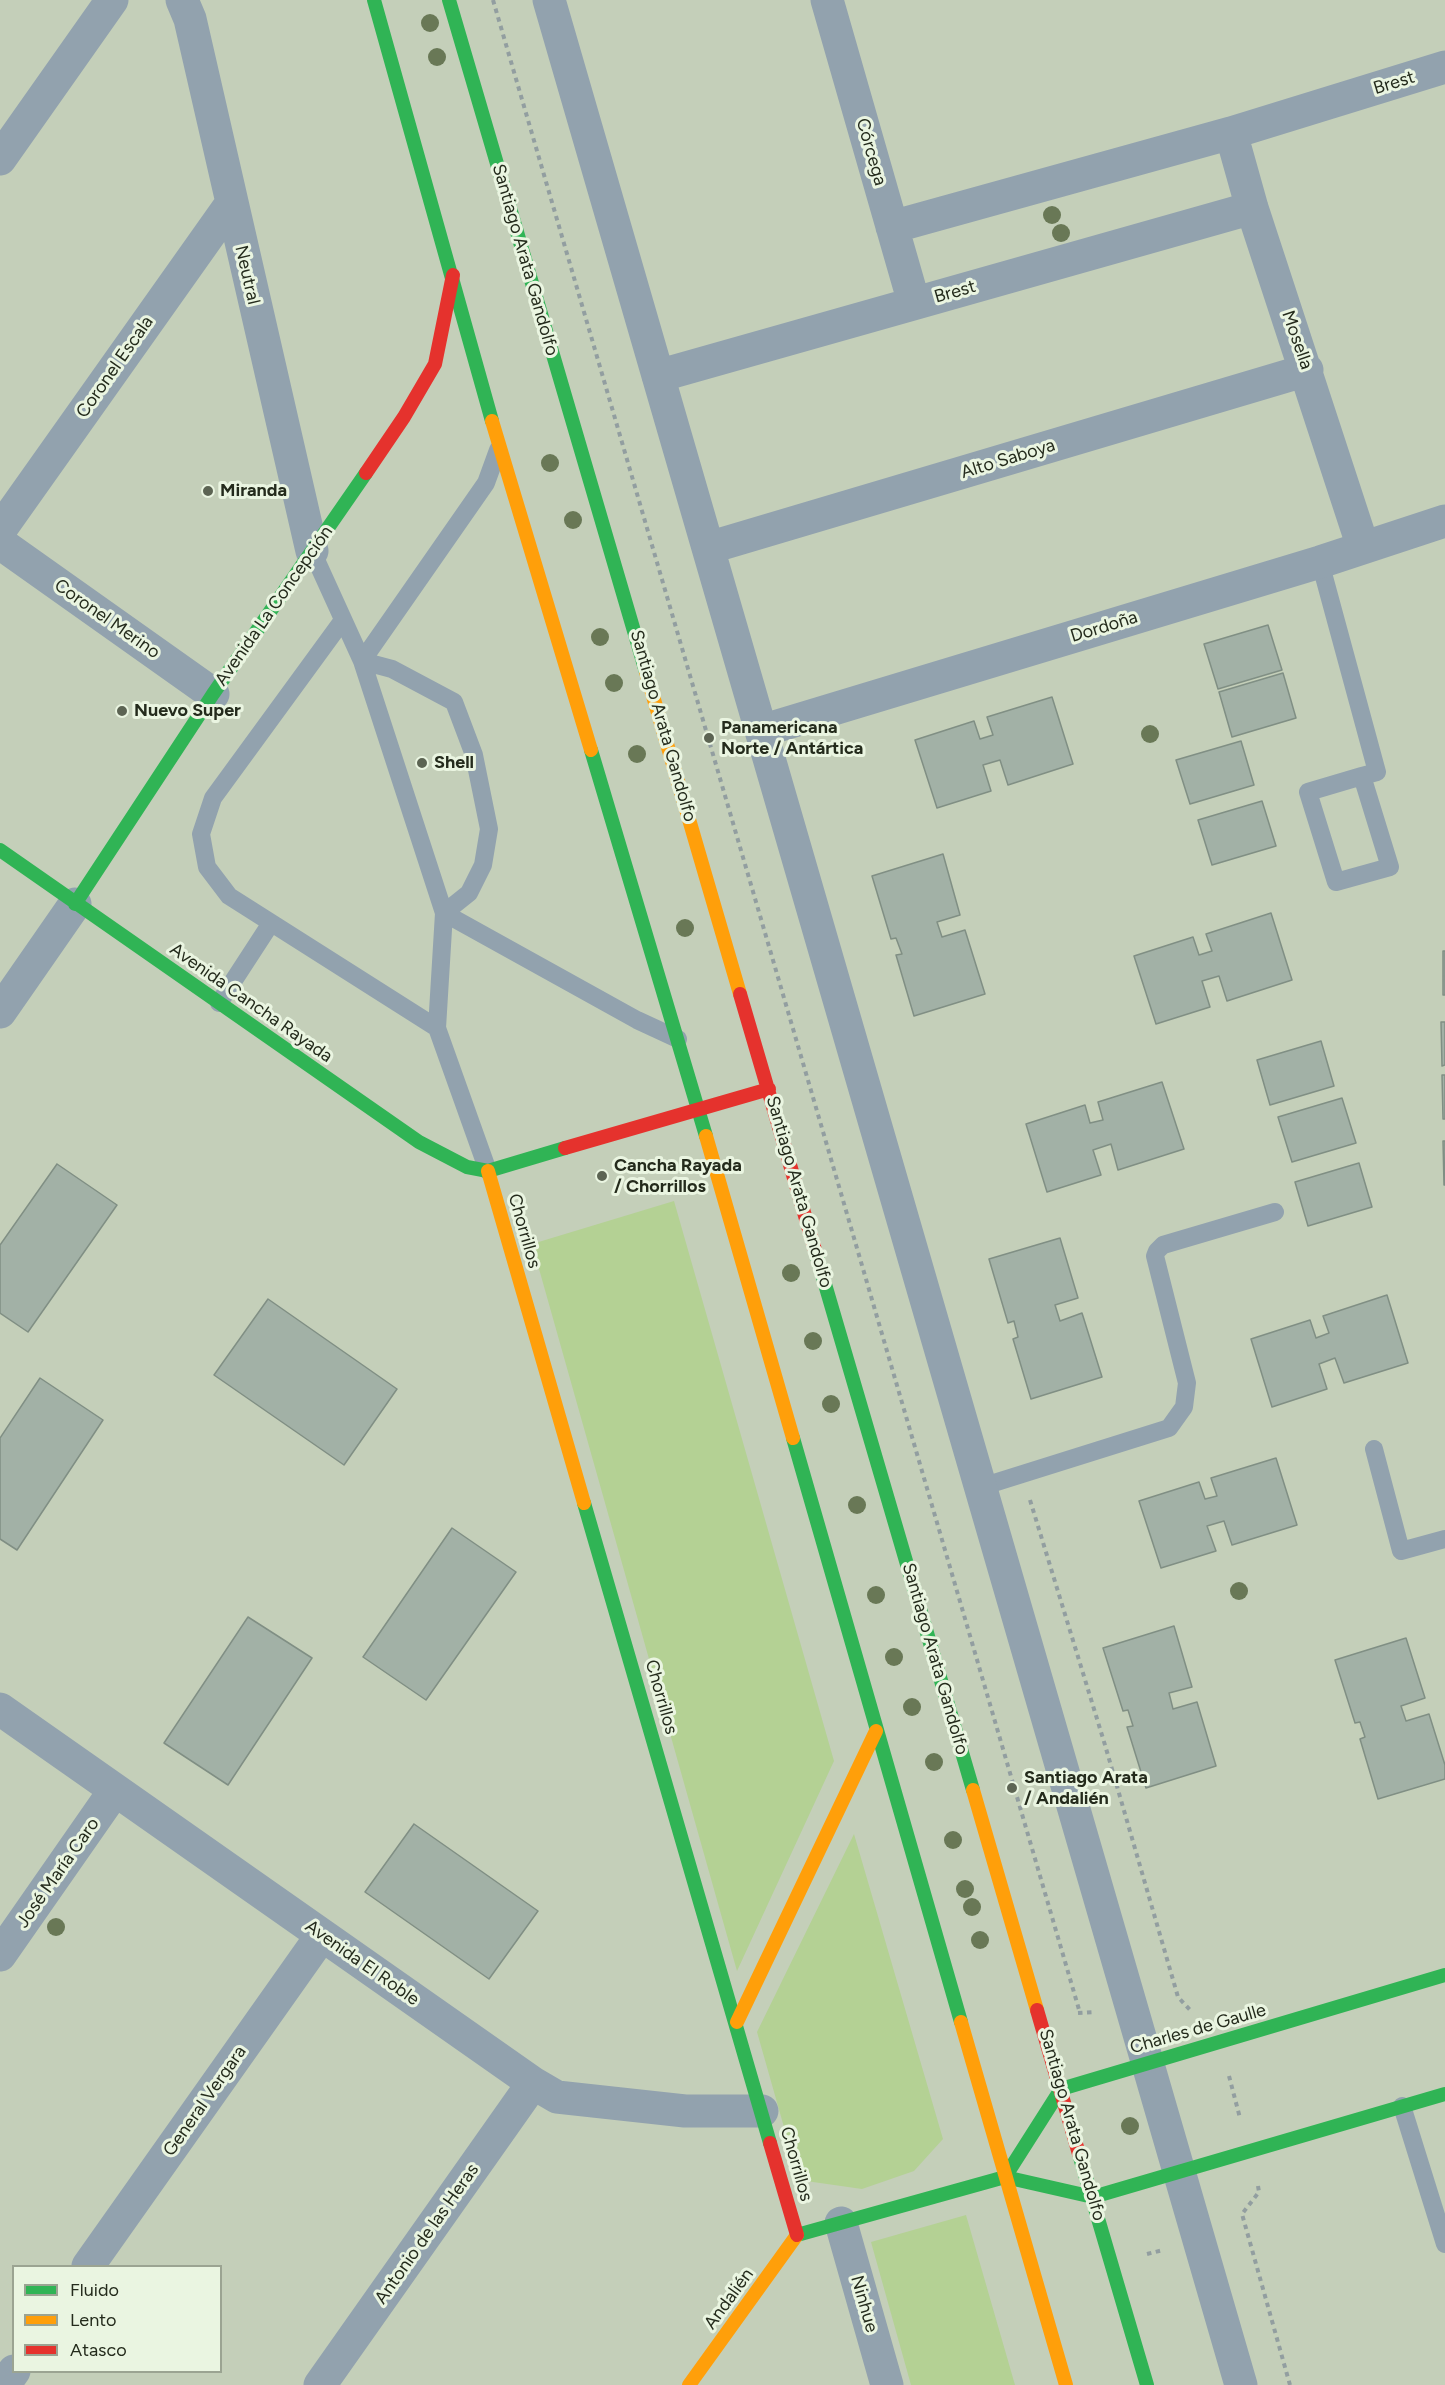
<!DOCTYPE html>
<meta charset="utf-8">
<style>
body{margin:0}
#map{position:relative;width:1445px;height:2385px;overflow:hidden;background:#c4cfb9;font-family:Figtree,sans-serif}
canvas{display:block}
.legend{position:absolute;left:12px;top:2265px;width:210px;height:108px;box-sizing:border-box;background:#eaf5e1;border:2px solid #9ba492;margin:0;padding:8px 10px;list-style:none;font-size:18px;color:#242b1c}
.legend li{display:flex;align-items:center;gap:12px;height:30px}
.legend b{width:30px;border:2px solid #9ba492}
</style>
<div id="map">
<canvas width="1445" height="2385"></canvas>
<ul class="legend">
<li><b style="height:8px;background:#30b455"></b>Fluido</li>
<li><b style="height:8px;background:#ff9f0a"></b>Lento</li>
<li><b style="height:8px;background:#e5322d"></b>Atasco</li>
</ul>
</div>
<script>
const c = document.querySelector('canvas').getContext('2d');
c.lineJoin = 'round';
function fillPath(path, color) { c.fillStyle = color; c.fill(path, 'evenodd'); }
const shape = rows => new Path2D(rows.map(r => 'M' + r).join(''));
function strokePath(path, color, width, dash) { c.strokeStyle = color; c.lineWidth = width; c.lineCap = dash ? 'butt' : 'round'; c.setLineDash(dash || []); c.stroke(path); }
function write(font, color, halo, rows, align = 'center') {
  c.font = font + ' Figtree,sans-serif'; c.lineWidth = 6; c.setLineDash([]); c.textBaseline = 'middle'; c.strokeStyle = halo; c.fillStyle = color; for (const [text, x, y, turn = 0] of rows) {
    c.save(); c.translate(x, y); c.rotate((+turn || 0) * Math.PI / 180); c.textAlign = isNaN(turn) ? turn : align; if (halo) c.strokeText(text, 0, 0); c.fillText(text, 0, 0); c.restore();
  }
}
const green = shape([
 [674,1201,834,1761,737,1971,532,1244],
 [854,1834,943,2139,914,2171,862,2189,799,2180,757,2032],
 [966,2215,1015,2385,911,2385,871,2242]
]);
const building = shape([
 [1268,625,1282,670,1218,689,1204,644,1268,625],
 [1283,673,1296,718,1232,737,1219,692,1283,673],
 [1052,697,1073,764,1008,785,1000,760,983,765,991,791,937,808,915,740,974,721,980,739,993,735,987,717,1052,697],
 [1241,741,1254,785,1190,804,1176,760,1241,741],
 [1262,801,1276,846,1212,865,1198,820,1262,801],
 [943,854,960,915,937,922,942,937,965,930,985,994,914,1016,896,955,902,954,896,938,891,939,872,876,943,854],
 [1271,913,1292,980,1227,1001,1219,976,1202,981,1210,1007,1156,1024,1134,956,1193,937,1199,955,1212,951,1206,934,1271,913],
 [1443,951,1445,951,1445,995,1443,995,1443,951],
 [1441,1022,1445,1022,1445,1065,1442,1066,1441,1022],
 [1321,1041,1334,1086,1270,1105,1257,1060,1321,1041],
 [1442,1075,1445,1075,1445,1119,1443,1119,1442,1075],
 [1162,1082,1184,1149,1118,1170,1111,1144,1093,1150,1101,1175,1047,1192,1026,1124,1085,1105,1090,1123,1103,1120,1098,1102,1162,1082],
 [1342,1098,1356,1143,1292,1162,1278,1117,1342,1098],
 [1443,1141,1445,1141,1445,1185,1444,1185,1443,1141],
 [1359,1163,1372,1207,1308,1226,1295,1182,1359,1163],
 [57,1164,117,1205,28,1332,0,1313,0,1245,57,1164],
 [1060,1238,1078,1298,1055,1305,1060,1321,1082,1313,1102,1377,1031,1399,1013,1339,1018,1337,1014,1321,1008,1323,989,1259,1060,1238],
 [1387,1295,1408,1363,1344,1383,1335,1358,1319,1364,1327,1389,1272,1407,1251,1339,1310,1320,1316,1338,1329,1333,1323,1316,1387,1295],
 [268,1299,397,1389,344,1465,214,1375,268,1299],
 [40,1378,103,1420,17,1550,0,1539,0,1438,40,1378],
 [1276,1458,1297,1525,1232,1545,1224,1521,1207,1526,1216,1551,1161,1568,1139,1501,1199,1482,1205,1499,1217,1496,1211,1478,1276,1458],
 [452,1528,516,1572,426,1700,363,1657,452,1528],
 [248,1617,312,1658,228,1785,164,1743,248,1617],
 [1174,1626,1192,1687,1169,1693,1173,1709,1197,1702,1216,1766,1146,1788,1127,1727,1133,1726,1128,1710,1123,1711,1103,1648,1174,1626],
 [1406,1638,1425,1698,1401,1706,1406,1721,1429,1714,1445,1765,1445,1779,1378,1799,1360,1739,1365,1737,1360,1722,1355,1723,1335,1660,1406,1638],
 [414,1824,538,1911,489,1979,365,1892,414,1824]
]);
const path = shape([
 [493,0,1080,2013],
 [1030,1500,1105,1745,1178,1997,1192,2012],
 [1078,2013,1094,2012],
 [1229,2076,1240,2118],
 [1258,2186,1259,2192,1242,2214,1290,2385],
 [1147,2254,1163,2250]
]);
const lane = shape([
 [312,551,362,661,444,913,437,1028,488,1171],
 [1320,562,1377,772,1362,776,1308,792,1336,882,1390,867,1362,776],
 [343,620,213,798,201,834,207,867,229,896,437,1028],
 [362,661,392,669,454,702,474,755,489,829,483,865,469,893,444,913],
 [362,661,486,483,498,450],
 [444,913,637,1020,678,1039],
 [219,1003,271,923],
 [1374,1449,1401,1551,1445,1539],
 [981,1487,1169,1428,1184,1407,1187,1383,1155,1256,1157,1251,1163,1245,1275,1212],
 [1402,2106,1445,2244]
]);
const street = shape([
 [182,0,190,19,312,551],
 [549,0,1241,2385],
 [827,0,914,303],
 [1231,133,1252,208,1363,547],
 [0,159,112,0],
 [892,227,1231,133,1445,67],
 [658,376,1252,208],
 [0,530,231,204],
 [0,543,213,694],
 [708,548,1307,370],
 [761,731,1320,562,1445,521],
 [0,1012,75,904],
 [0,1709,533,2083,557,2097,685,2111,762,2111],
 [0,1955,115,1790],
 [841,2223,887,2385],
 [88,2266,322,1935],
 [4,2385,14,2371],
 [320,2385,533,2083]
]);
const fast = shape([
 [374,0,492,421],
 [449,0,646,672],
 [591,750,706,1136],
 [0,850,419,1142,467,1167,488,1171,565,1148],
 [75,904,213,694,366,473],
 [815,1250,973,1790],
 [793,1438,961,2022],
 [584,1503,770,2143],
 [1079,2154,1147,2385],
 [1005,2177,1061,2089,1445,1975],
 [797,2235,1005,2177,1093,2197,1445,2094]
]);
const slow = shape([
 [492,421,591,750],
 [646,672,740,994],
 [706,1136,793,1438],
 [488,1171,584,1503],
 [973,1790,1037,2010],
 [737,2022,876,1731],
 [961,2022,1066,2385],
 [689,2385,797,2235]
]);
const jam = shape([
 [366,473,404,417,435,364,453,275],
 [740,994,815,1250],
 [565,1148,769,1089],
 [1037,2010,1079,2154],
 [770,2143,797,2235]
]);
const trees = [
 [430,23],
 [437,57],
 [1052,215],
 [1061,233],
 [550,463],
 [573,520],
 [600,637],
 [614,683],
 [1150,734],
 [637,754],
 [685,928],
 [791,1273],
 [813,1341],
 [831,1404],
 [857,1505],
 [1239,1591],
 [876,1595],
 [894,1657],
 [912,1707],
 [934,1762],
 [953,1840],
 [965,1889],
 [972,1907],
 [56,1927],
 [980,1940],
 [1130,2126]
];
const markers = [
 [208,491,6,"#5c6453"],
 [122,711,6,"#5c6453"],
 [709,738,6,"#5c6453"],
 [422,763,6,"#5c6453"],
 [602,1176,6,"#5c6453"],
 [1012,1788,6,"#5c6453"]
];
const streetNames = [
 ["Brest",1394,83,-17],
 ["Córcega",871,152,74],
 ["Santiago Arata Gandolfo",525,260,74],
 ["Neutral",247,275,77],
 ["Brest",955,292,-16],
 ["Mosella",1297,340,71],
 ["Coronel Escala",115,367,-55],
 ["Alto Saboya",1008,459,-17],
 ["Avenida La Concepción",274,606,-55],
 ["Coronel Merino",107,619,35],
 ["Dordoña",1104,627,-17],
 ["Santiago Arata Gandolfo",663,726,74],
 ["Avenida Cancha Rayada",251,1003,35],
 ["Santiago Arata Gandolfo",799,1192,74],
 ["Chorrillos",524,1231,74],
 ["Santiago Arata Gandolfo",935,1659,74],
 ["Chorrillos",661,1697,74],
 ["José María Caro",58,1873,-55],
 ["Avenida El Roble",362,1963,35],
 ["Charles de Gaulle",1198,2029,-16],
 ["General Vergara",205,2101,-55],
 ["Santiago Arata Gandolfo",1072,2125,74],
 ["Chorrillos",796,2164,74],
 ["Antonio de las Heras",427,2234,-55],
 ["Andalién",729,2299,-54],
 ["Ninhue",864,2304,74]
];
const poiNames = [
 ["Miranda",220,491],
 ["Nuevo Super",134,711],
 ["Panamericana",721,728],
 ["Norte / Antártica",721,749],
 ["Shell",434,763],
 ["Cancha Rayada",614,1166],
 ["/ Chorrillos",614,1187],
 ["Santiago Arata",1024,1778],
 ["/ Andalién",1024,1799]
];
fillPath(green, '#b4d194');
fillPath(building, '#a2b1a6');
strokePath(building, '#808f84', 1.5);
strokePath(path, '#929ea0', 4, [4.5, 4.5]);
strokePath(lane, '#92a2ae', 18);
strokePath(street, '#92a2ae', 33);
strokePath(fast, '#30b455', 14);
strokePath(slow, '#ff9f0a', 14);
strokePath(jam, '#e5322d', 14);
c.fillStyle = '#697856';
for (const [x, y] of trees) { c.beginPath(); c.arc(x, y, 9, 0, 2 * Math.PI); c.fill(); }
for (const [x, y, r, color] of markers) { const dot = new Path2D(); dot.arc(x, y, r, 0, 2 * Math.PI); c.fillStyle = color; c.fill(dot); strokePath(dot, '#eaf5e1', 2); }
write('18px', '#242b1c', '#eaf5e1', streetNames);
write('bold 18px', '#242b1c', '#eaf5e1', poiNames, 'left');
</script>
